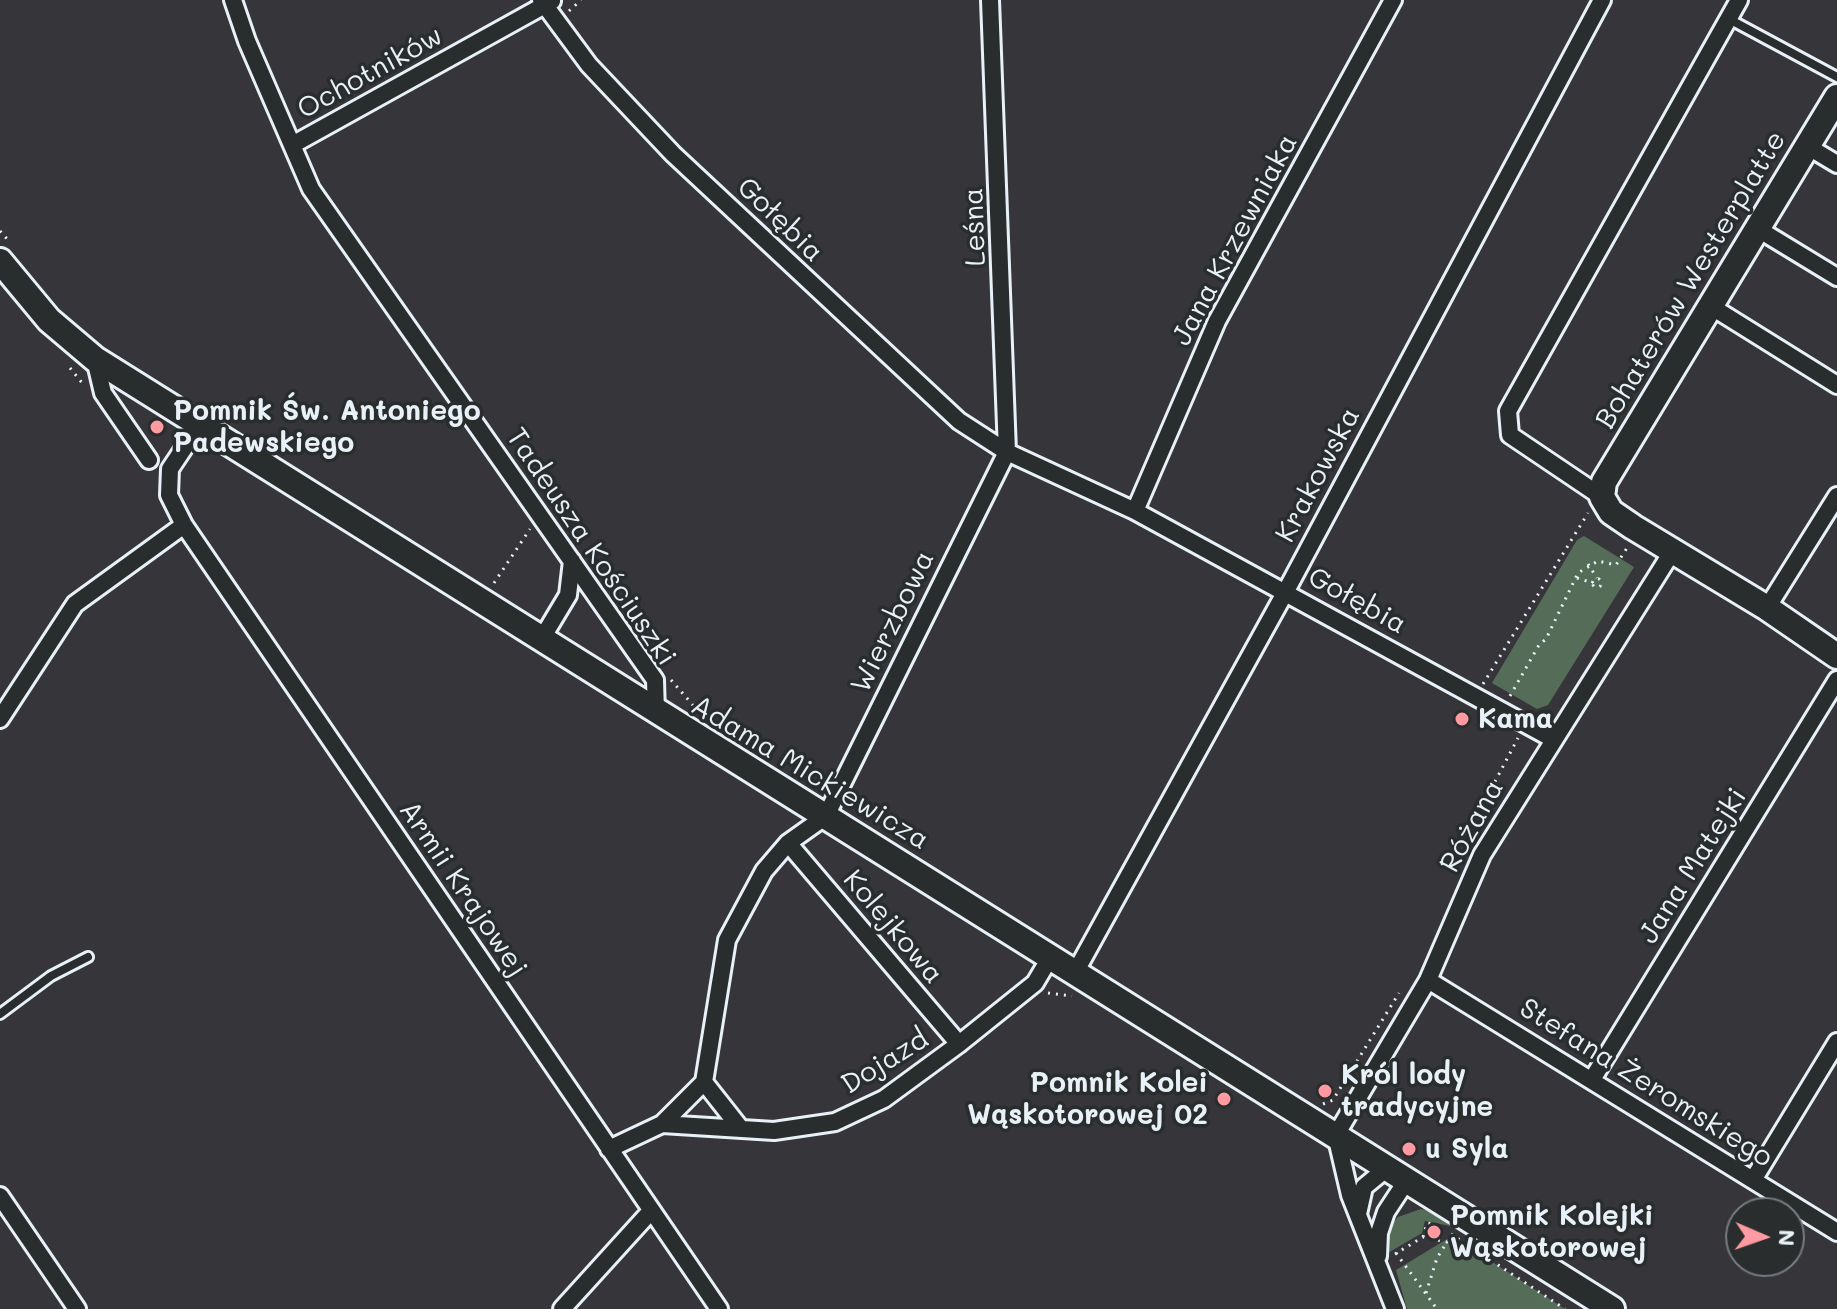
<!DOCTYPE html>
<meta charset="utf-8">
<style>
body{margin:0}
#map{position:relative;width:1837px;height:1309px;overflow:hidden;background:#36363a;font-family:Mali,sans-serif}
canvas{display:block}
.north{position:absolute;left:1725px;top:1197px;width:80px;height:80px;box-sizing:border-box;background:#2a2d2e;border:2px solid #767b7f;border-radius:50%;rotate:92deg;font-size:22px;font-weight:700;line-height:32px;text-align:center;color:#e8f1f8}
.north::after{content:'';display:block;margin:auto;width:28px;height:36px;background:#ff9aa2;clip-path:polygon(50% 0,100% 100%,50% 72%,0 100%)}
</style>
<div id="map">
<canvas width="1837" height="1309"></canvas>
<div class="north">N</div>
</div>
<script>
const c = document.querySelector('canvas').getContext('2d');
c.lineJoin = 'round';
function fillPath(path, color) { c.fillStyle = color; c.fill(path, 'evenodd'); }
const shape = rows => new Path2D(rows.map(r => 'M' + r).join(''));
function strokePath(path, color, width, dash) { c.strokeStyle = color; c.lineWidth = width; c.lineCap = dash ? 'butt' : 'round'; c.setLineDash(dash || []); c.stroke(path); }
function write(font, color, halo, rows, align = 'center') {
  c.font = font + ' Mali,sans-serif'; c.lineWidth = 7; c.setLineDash([]); c.textBaseline = 'middle'; c.strokeStyle = halo; c.fillStyle = color; for (const [text, x, y, turn = 0] of rows) {
    c.save(); c.translate(x, y); c.rotate((+turn || 0) * Math.PI / 180); c.textAlign = isNaN(turn) ? turn : align; if (halo) c.strokeText(text, 0, 0); c.fillText(text, 0, 0); c.restore();
  }
}
const green = shape([
 [1584,536,1634,567,1548,705,1537,709,1492,683,1577,540],
 [1421,1209,1435,1212,1450,1226,1425,1221,1422,1233,1386,1254,1389,1227,1398,1217],
 [1452,1236,1565,1309,1407,1309,1396,1270]
]);
const path = shape([
 [569,11,581,0],
 [0,231,8,240],
 [70,368,83,384],
 [1588,564,1597,578],
 [1577,578,1593,583],
 '1592.5 583a4.5 4.5 0 1 1 9 0a4.5 4.5 0 1 1-9 0Z',
 [494,583,530,529],
 [671,680,698,711],
 [1483,684,1588,513],
 [1510,696,1539,645,1546,639,1578,573,1598,561,1616,565,1627,548],
 [1473,834,1497,796,1490,791,1518,738],
 [1048,993,1072,996],
 [1323,1104,1333,1100,1399,993],
 [1451,1234,1565,1309],
 [1423,1237,1427,1223,1436,1225],
 [1396,1253,1437,1309],
 [1395,1254,1423,1237,1447,1242,1454,1234],
 [1426,1293,1437,1258,1447,1242]
]);
const lane = shape([
 [1729,19,1837,77],
 [0,1014,51,976,88,957]
]);
const street = shape([
 [233,0,247,41,311,189,655,680,656,714],
 [541,0,589,65,673,154,959,421,1007,452,1135,511,1553,739],
 [294,144,552,1],
 [1807,146,1837,164],
 [1758,229,1837,277],
 [1712,307,1837,385],
 [95,359,103,393,149,460],
 [200,424,170,469,169,495,184,525,719,1309],
 [1602,497,1510,435,1508,411,1739,0],
 [1135,511,1217,321,1393,0],
 [1767,608,1837,496],
 [541,640,568,595,572,561],
 [0,719,75,604,184,525],
 [788,843,959,1044],
 [1076,971,1286,591,1602,0],
 [1428,980,1837,1232],
 [1593,1078,1837,680],
 [704,1082,741,1129],
 [662,1124,774,1131,835,1122,884,1099,959,1044,1035,983,1051,956],
 [609,1149,662,1124,704,1082,727,940,764,871,788,843,826,816,1007,452,990,0],
 [1753,1180,1837,1042],
 [0,1196,77,1309],
 [1358,1214,1364,1187,1387,1168],
 [1378,1256,1379,1233,1386,1212,1407,1180],
 [562,1309,651,1211],
 [1395,1309,1350,1195,1336,1135,1428,980,1482,855,1672,552]
]);
const secondary = shape([
 [1837,97,1604,482,1602,497,1611,512,1633,527,1767,608,1837,656],
 [0,261,49,320,95,359,1612,1309]
]);
const markers = [
 [157,427,8,"#ff9aa2"],
 [1462,719,8,"#ff9aa2"],
 [1325,1091,8,"#ff9aa2"],
 [1224,1099,8,"#ff9aa2"],
 [1409,1149,8,"#ff9aa2"],
 [1434,1232,8,"#ff9aa2"]
];
const streetNames = [
 ["Ochotników",370,73,-29],
 ["Gołębia",780,220,44],
 ["Leśna",975,227,-92],
 ["Jana Krzewniaka",1235,240,-62],
 ["Bohaterów Westerplatte",1691,280,-59],
 ["Krakowska",1318,475,-62],
 ["Tadeusza Kościuszki",591,547,56],
 ["Gołębia",1357,601,29],
 ["Wierzbowa",893,622,-64],
 ["Adama Mickiewicza",810,773,31],
 ["Różana",1472,826,-61],
 ["Jana Matejki",1693,866,-58],
 ["Armii Krajowej",463,889,56],
 ["Kolejkowa",893,927,50],
 ["Dojazd",885,1062,-32],
 ["Stefana Żeromskiego",1646,1083,32]
];
const poiNames = [
 ["Pomnik Św. Antoniego",173,411],
 ["Padewskiego",173,443],
 ["Kama",1478,719],
 ["Król lody",1341,1075],
 ["tradycyjne",1341,1107],
 ["Pomnik Kolei",1208,1083,"right"],
 ["Wąskotorowej 02",1208,1115,"right"],
 ["u Syla",1425,1149],
 ["Pomnik Kolejki",1450,1216],
 ["Wąskotorowej",1450,1248]
];
fillPath(green, '#556c59');
strokePath(lane, '#e8f1f8', 14);
strokePath(street, '#e8f1f8', 22);
strokePath(secondary, '#e8f1f8', 30);
strokePath(path, '#e8f1f8', 3, [2, 6]);
strokePath(lane, '#2a2d2e', 8);
strokePath(street, '#2a2d2e', 16);
strokePath(secondary, '#2a2d2e', 24);
for (const [x, y, r, color] of markers) { const dot = new Path2D(); dot.arc(x, y, r, 0, 2 * Math.PI); c.fillStyle = color; c.fill(dot); strokePath(dot, '#2a2d2e', 3); }
write('28px', '#e8f1f8', '#2a2d2e', streetNames);
write('bold 28px', '#e8f1f8', '#2a2d2e', poiNames, 'left');
</script>
